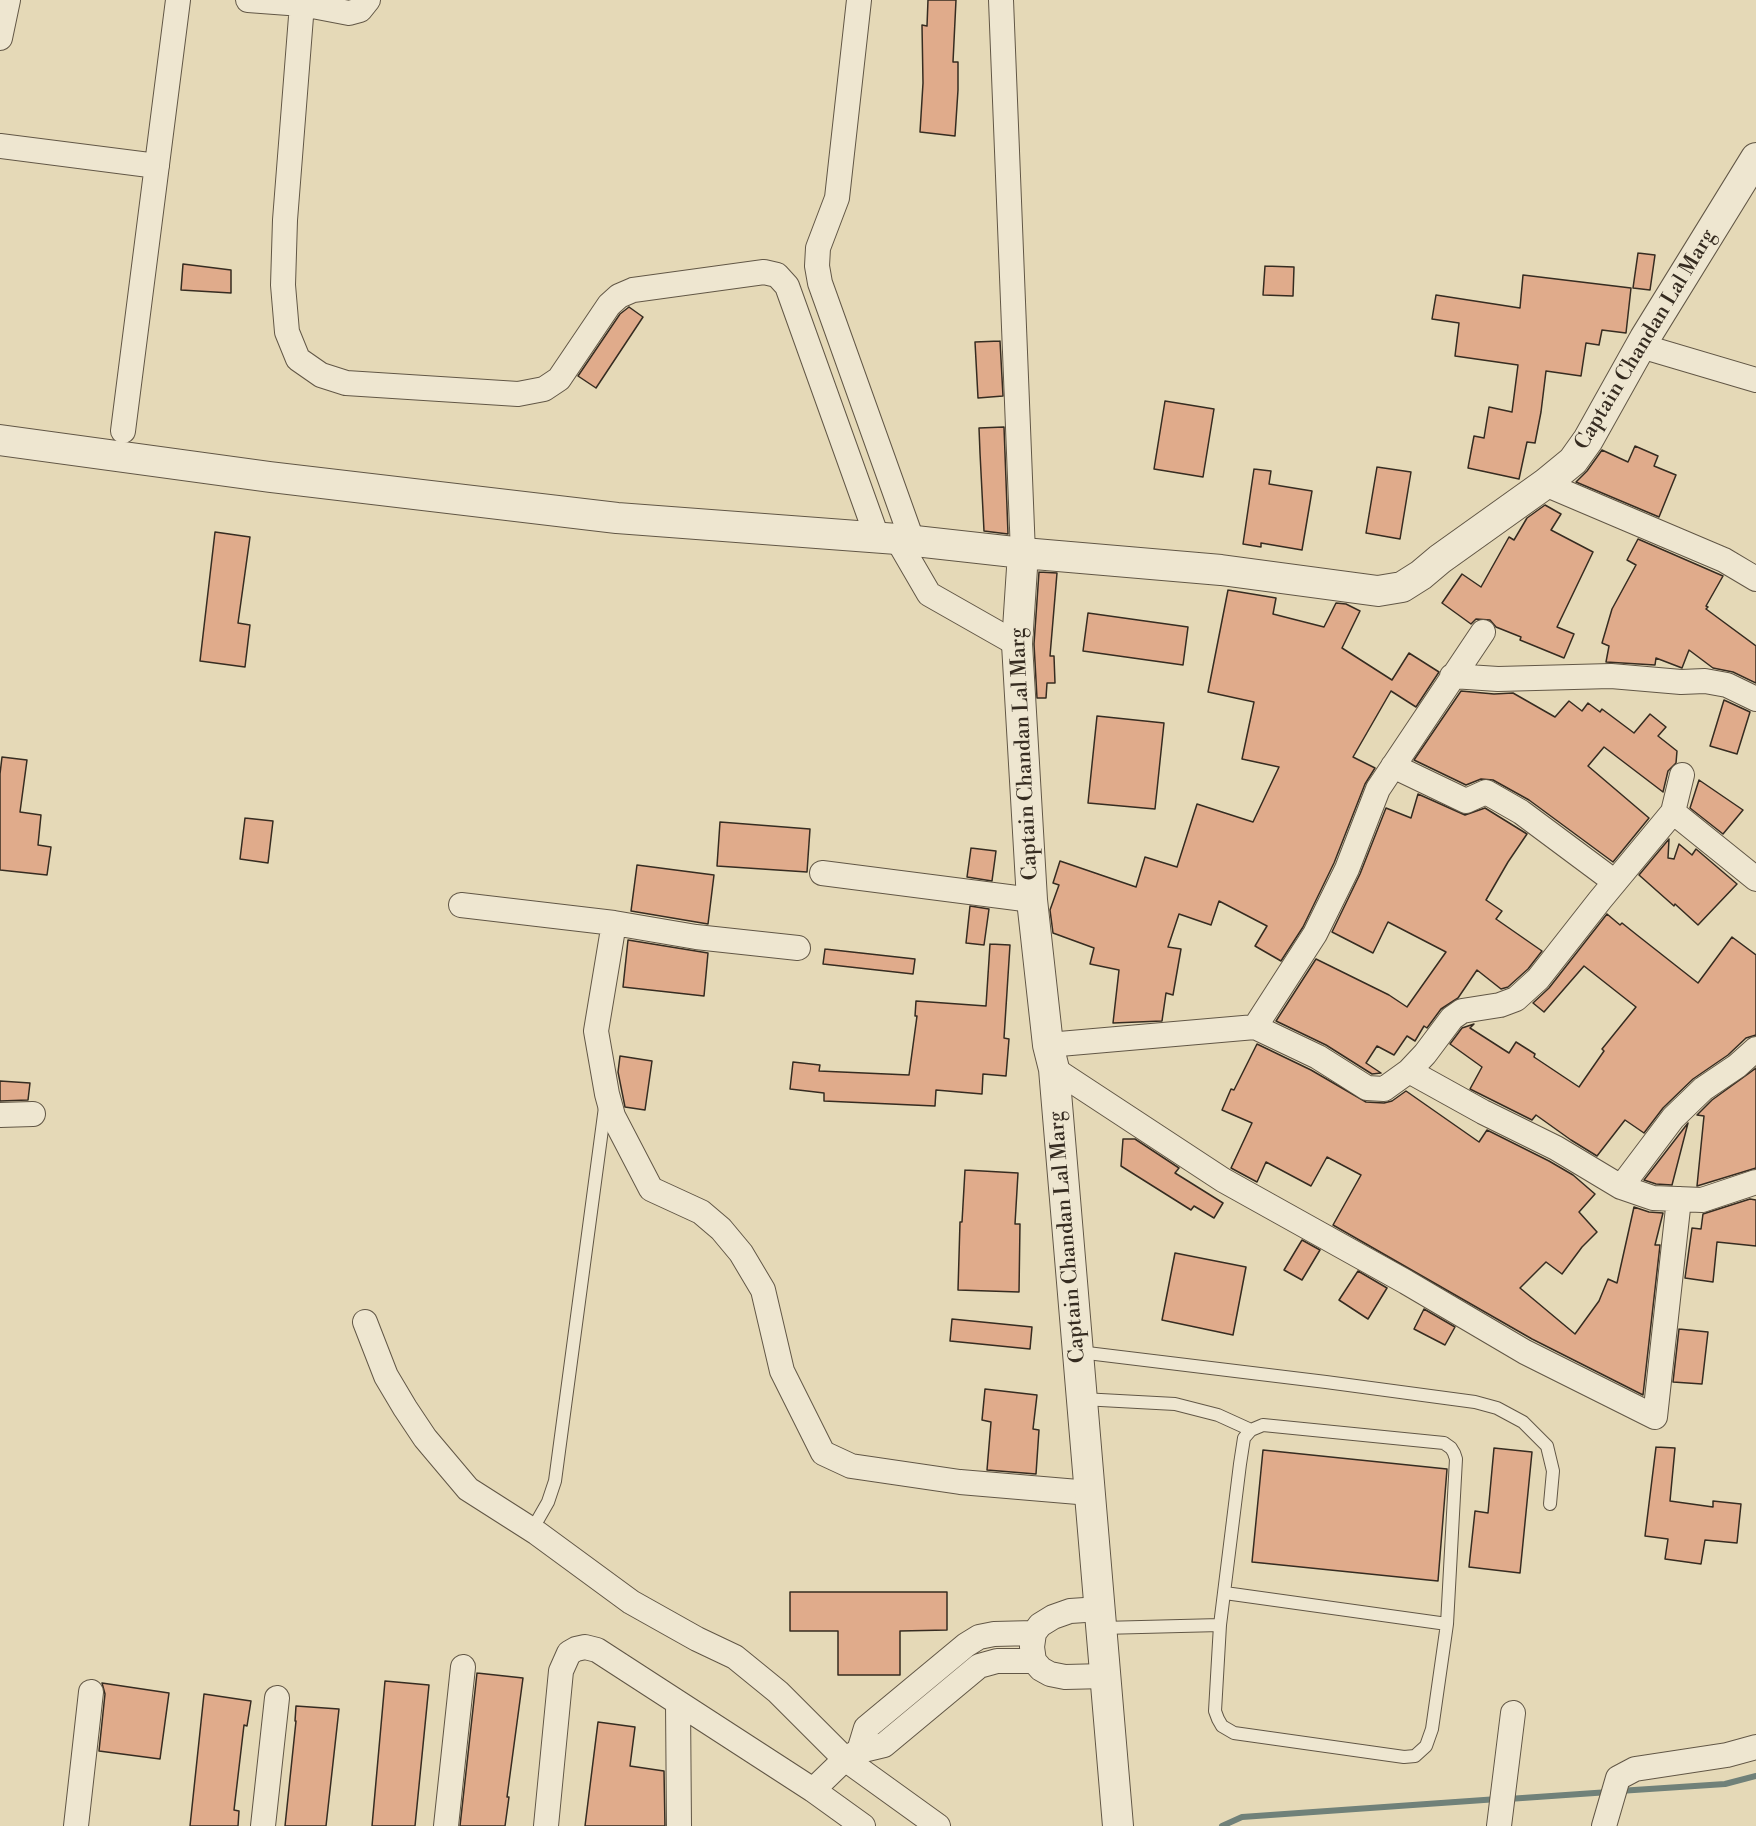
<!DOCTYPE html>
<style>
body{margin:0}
canvas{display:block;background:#e5d9b7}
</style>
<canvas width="1756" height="1826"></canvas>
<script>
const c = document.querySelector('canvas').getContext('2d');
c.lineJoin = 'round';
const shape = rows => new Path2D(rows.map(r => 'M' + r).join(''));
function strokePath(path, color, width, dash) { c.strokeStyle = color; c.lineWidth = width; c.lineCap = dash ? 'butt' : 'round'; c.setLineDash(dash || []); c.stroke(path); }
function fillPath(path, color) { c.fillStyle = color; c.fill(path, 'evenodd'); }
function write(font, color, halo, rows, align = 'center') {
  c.font = font + ' "Libre Bodoni",serif'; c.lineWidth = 4.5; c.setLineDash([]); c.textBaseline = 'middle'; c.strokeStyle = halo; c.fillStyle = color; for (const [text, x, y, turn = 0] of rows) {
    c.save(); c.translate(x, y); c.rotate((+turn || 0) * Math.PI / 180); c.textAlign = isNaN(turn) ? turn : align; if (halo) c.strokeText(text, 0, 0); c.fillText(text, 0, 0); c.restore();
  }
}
const stream = shape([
 [1619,1791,1725,1784,1756,1776],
 [1508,1799,1609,1792],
 [1222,1826,1242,1817,1498,1799]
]);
const building = shape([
 [928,0,956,0,953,62,958,62,958,90,955,136,920,132,923,83,922,25,927,26,928,0],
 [1638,253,1655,255,1650,290,1633,288,1638,253],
 [183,264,231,270,231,293,181,290,183,264],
 [1265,266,1294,267,1293,296,1263,295,1265,266],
 [1523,275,1631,288,1626,333,1602,330,1599,345,1586,343,1581,376,1546,371,1541,412,1535,443,1527,442,1519,479,1468,468,1474,436,1484,438,1489,407,1512,412,1518,365,1455,356,1459,323,1432,319,1436,295,1520,308,1523,275],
 [629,307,643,317,596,388,578,376,620,314,629,307],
 [1000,341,1003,396,978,398,975,342,1000,341],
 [1165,401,1214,409,1203,477,1154,469,1165,401],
 [1004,427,1008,534,984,531,980,453,979,428,1004,427],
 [1635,446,1658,456,1654,466,1676,475,1659,517,1576,482,1587,471,1602,450,1628,462,1635,446],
 [1377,467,1411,472,1400,539,1366,533,1377,467],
 [1254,469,1271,471,1269,484,1312,491,1302,550,1261,543,1261,547,1243,544,1254,469],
 [1545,505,1561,514,1551,530,1593,552,1557,627,1574,634,1564,658,1520,640,1521,637,1496,627,1490,620,1476,619,1471,624,1442,603,1462,574,1481,587,1509,537,1514,540,1527,518,1545,505],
 [215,532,250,537,238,623,250,625,245,667,200,661,215,532],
 [1638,539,1723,576,1706,606,1708,607,1706,609,1756,646,1756,683,1733,672,1713,668,1689,650,1682,668,1656,658,1655,665,1606,662,1609,646,1602,643,1612,609,1636,565,1627,560,1638,539],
 [1039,572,1057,573,1050,656,1054,656,1055,683,1047,683,1046,698,1037,698,1034,644,1039,572],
 [1228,590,1276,598,1273,614,1324,627,1336,603,1346,604,1360,611,1342,648,1392,680,1409,653,1439,672,1416,707,1391,691,1353,757,1375,768,1365,784,1334,863,1303,927,1281,961,1255,946,1267,926,1219,901,1211,925,1179,914,1168,947,1181,949,1173,995,1166,993,1162,1021,1113,1023,1119,970,1090,964,1094,948,1053,933,1050,910,1059,885,1053,883,1060,861,1136,887,1145,857,1177,867,1197,804,1253,822,1279,767,1242,759,1254,702,1208,692,1228,590],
 [1088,613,1188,627,1183,665,1083,651,1088,613],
 [1461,691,1494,694,1513,693,1555,717,1569,701,1582,711,1588,703,1600,712,1602,709,1634,733,1650,714,1666,727,1658,736,1677,751,1676,763,1668,771,1663,792,1604,747,1588,766,1649,818,1613,862,1529,800,1493,780,1481,779,1466,785,1414,760,1461,691],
 [1724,700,1750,712,1737,754,1710,746,1724,700],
 [1097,716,1164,723,1155,809,1088,803,1097,716],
 [2,757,27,760,20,812,41,815,38,845,51,847,47,875,0,870,0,774,2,757],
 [1699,780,1743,810,1723,834,1690,808,1699,780],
 [1418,794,1465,815,1485,808,1527,834,1508,862,1486,900,1502,911,1496,919,1542,951,1528,969,1508,987,1501,989,1477,970,1458,998,1441,1009,1427,1028,1424,1026,1415,1041,1407,1036,1394,1055,1377,1046,1366,1063,1381,1073,1372,1074,1326,1045,1276,1021,1316,959,1389,995,1407,1007,1446,952,1388,922,1373,953,1332,932,1360,874,1386,808,1411,818,1418,794],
 [245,818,273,821,268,863,240,859,245,818],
 [720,822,810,829,807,872,717,866,720,822],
 [1669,839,1668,858,1674,859,1679,844,1692,855,1696,849,1737,884,1698,925,1675,904,1674,906,1639,875,1669,839],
 [971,848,996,851,992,881,967,877,971,848],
 [637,865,714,875,708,924,631,911,637,865],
 [970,906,989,909,984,945,966,943,970,906],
 [1607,914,1620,925,1622,923,1637,935,1698,983,1732,937,1756,955,1756,1035,1746,1038,1728,1055,1693,1079,1663,1108,1644,1133,1625,1120,1597,1156,1571,1140,1536,1115,1532,1120,1470,1089,1482,1067,1450,1044,1462,1028,1474,1024,1470,1028,1509,1053,1516,1042,1535,1054,1534,1057,1579,1087,1604,1051,1602,1049,1636,1007,1584,966,1544,1012,1533,1003,1549,988,1607,914],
 [628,940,708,953,704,996,623,987,628,940],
 [990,944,1010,945,1004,1038,1009,1039,1006,1076,983,1074,982,1094,936,1090,935,1106,824,1101,824,1093,790,1089,793,1062,820,1065,819,1071,909,1075,917,1016,915,1016,916,1001,986,1006,990,944],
 [825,949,915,959,913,974,823,964,825,949],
 [1257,1044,1311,1070,1366,1102,1384,1103,1392,1101,1406,1091,1479,1142,1487,1130,1549,1161,1573,1175,1595,1194,1579,1212,1597,1232,1582,1247,1562,1274,1546,1262,1520,1288,1575,1334,1599,1301,1608,1279,1617,1283,1634,1207,1649,1212,1663,1213,1655,1245,1660,1245,1643,1395,1532,1339,1333,1225,1361,1175,1327,1157,1311,1186,1266,1162,1257,1182,1231,1168,1252,1123,1222,1110,1231,1089,1234,1090,1257,1044],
 [620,1056,652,1061,645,1110,625,1107,618,1072,620,1056],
 [1756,1068,1756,1168,1697,1186,1704,1116,1697,1115,1712,1100,1756,1068],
 [0,1081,30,1083,28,1100,0,1101,0,1081],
 [1688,1123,1672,1185,1656,1184,1644,1180,1688,1123],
 [1123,1139,1135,1139,1179,1168,1175,1173,1223,1203,1214,1218,1194,1206,1191,1210,1121,1166,1123,1139],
 [965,1170,1018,1173,1015,1224,1020,1224,1019,1292,958,1290,960,1222,962,1222,965,1170],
 [1750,1199,1756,1200,1756,1246,1717,1242,1713,1282,1685,1278,1692,1228,1701,1229,1703,1214,1750,1199],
 [1302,1240,1320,1250,1302,1280,1284,1270,1302,1240],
 [1175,1253,1246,1267,1233,1335,1162,1320,1175,1253],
 [1358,1271,1387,1288,1368,1319,1339,1300,1358,1271],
 [1424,1309,1455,1327,1445,1345,1414,1329,1424,1309],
 [952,1319,1032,1327,1030,1349,950,1341,952,1319],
 [1679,1329,1708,1332,1702,1384,1673,1382,1679,1329],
 [985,1389,1037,1395,1033,1429,1039,1430,1036,1474,987,1470,991,1422,982,1420,985,1389],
 [1656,1447,1675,1448,1670,1501,1713,1507,1713,1501,1741,1504,1737,1543,1705,1540,1701,1564,1665,1559,1668,1539,1645,1536,1656,1447],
 [1494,1448,1532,1452,1520,1573,1469,1567,1475,1511,1488,1513,1494,1448],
 [1263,1450,1447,1469,1438,1581,1252,1562,1263,1450],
 [790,1592,947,1592,947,1630,900,1631,900,1675,838,1675,838,1631,790,1631,790,1592],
 [477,1673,523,1678,507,1797,509,1797,505,1826,460,1826,477,1673],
 [385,1681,429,1685,415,1826,372,1826,385,1681],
 [102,1683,169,1693,160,1759,99,1751,105,1694,102,1683],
 [204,1694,251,1701,247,1726,244,1725,234,1810,239,1811,238,1826,190,1826,204,1694],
 [296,1706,339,1709,326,1826,285,1826,296,1721,295,1721,296,1706],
 [598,1722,635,1727,630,1766,664,1771,665,1826,585,1826,598,1722]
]);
const service = shape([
 [1079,1352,1326,1382,1475,1402,1497,1408,1523,1422,1547,1446,1553,1471,1550,1504],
 [1082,1399,1175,1404,1218,1415,1251,1430],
 [1263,1425,1444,1443,1451,1448,1454,1453,1456,1459,1447,1624,1432,1729,1426,1746,1415,1756,1404,1757,1234,1733,1222,1726,1218,1719,1215,1711,1220,1625,1240,1464,1244,1438,1251,1430,1263,1425],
 [532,1530,548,1502,555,1481,605,1107],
 [1225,1593,1447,1624],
 [1102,1628,1220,1625]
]);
const minor = shape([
 [248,0,302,4,349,13,360,10,368,0],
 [859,0,837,198,818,248,817,266,820,283,912,540],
 [1001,0,1023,553],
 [302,4,285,220,283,285,287,332,298,359,321,375,346,383,518,394,544,389,559,379,609,305,619,296,633,290,764,272,777,275,787,286,877,537],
 [0,38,8,0],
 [0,146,157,166],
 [1641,346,1756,380],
 [123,431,178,0],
 [1545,484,1724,560,1756,579],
 [897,539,929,594,1017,644],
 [1452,676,1498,679,1611,676,1681,682,1705,681,1727,685,1756,699],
 [1393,766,1466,801,1486,792,1521,812,1615,882],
 [1673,812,1756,879],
 [822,873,1032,900],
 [461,905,614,923,696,937,798,948],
 [614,923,596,1031,607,1094,613,1116,651,1189,701,1212,721,1229,741,1253,763,1290,782,1371,823,1453,851,1466,960,1482,1090,1493],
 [1255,1027,1315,934,1347,869,1378,789,1483,632],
 [1048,1045,1255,1027,1318,1057,1367,1088,1384,1089,1409,1071,1425,1054,1452,1018,1462,1011,1500,1005,1516,999,1538,979,1600,900,1673,812,1682,775],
 [1054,1069,1223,1180,1406,1282,1525,1352,1655,1417,1679,1199],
 [1409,1071,1483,1112,1556,1148,1621,1187,1653,1198,1702,1200,1756,1182],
 [0,1115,33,1114],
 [1621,1187,1673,1118,1703,1089,1737,1066,1756,1049],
 [365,1322,386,1376,405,1408,425,1438,468,1489,537,1533,631,1602,697,1639,735,1657,778,1692,845,1759,938,1826],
 [1100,1609,1070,1611,1053,1617,1040,1625,1034,1633,1032,1647,1034,1661,1041,1669,1050,1674,1065,1677,1105,1676],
 [678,1703,679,1826],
 [859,1751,866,1728,966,1645,979,1637,994,1634,1034,1633],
 [813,1790,863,1826],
 [76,1826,91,1692],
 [263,1826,277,1698],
 [446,1826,463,1667],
 [546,1826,561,1671,569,1653,576,1649,585,1647,597,1650,813,1790,845,1759,859,1751,884,1745,979,1666,997,1661,1034,1661],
 [1499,1826,1513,1713],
 [1604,1826,1618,1778,1635,1769,1727,1755,1756,1747]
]);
const tertiary = shape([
 [0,440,270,477,617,518,897,539,1023,553,1221,570,1378,591,1402,587,1421,575,1440,559,1545,484,1573,461,1588,440,1645,338,1756,158],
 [1023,553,1017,644,1032,900,1048,1045,1054,1069,1118,1826]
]);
const streetNames = [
 ["Captain Chandan Lal Marg",1646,340,-59],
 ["Captain Chandan Lal Marg",1025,754,-93],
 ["Captain Chandan Lal Marg",1068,1237,-95]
];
strokePath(stream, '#708179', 6);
fillPath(building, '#e0ab8b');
strokePath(building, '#362c21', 1.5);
strokePath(service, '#625746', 14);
strokePath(minor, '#625746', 26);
strokePath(tertiary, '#625746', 32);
strokePath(service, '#eee6d0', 12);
strokePath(minor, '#eee6d0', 24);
strokePath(tertiary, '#eee6d0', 30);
write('21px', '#362c21', '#eee6d0', streetNames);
</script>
